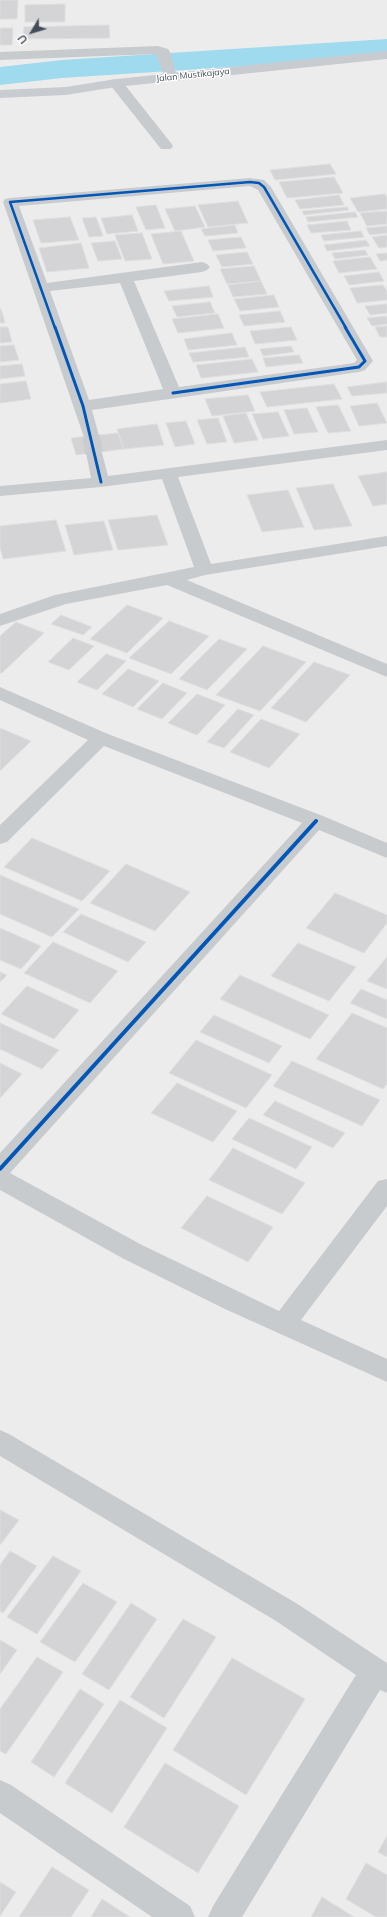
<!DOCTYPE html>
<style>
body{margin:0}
#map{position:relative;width:387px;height:1917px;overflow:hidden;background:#edecec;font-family:Mulish,sans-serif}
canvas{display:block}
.north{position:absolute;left:12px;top:12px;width:40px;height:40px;-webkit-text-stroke:3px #fff;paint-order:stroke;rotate:232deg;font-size:11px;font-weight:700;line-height:16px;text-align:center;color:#434d59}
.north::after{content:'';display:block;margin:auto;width:14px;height:18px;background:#434d59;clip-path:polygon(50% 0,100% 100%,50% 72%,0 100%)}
</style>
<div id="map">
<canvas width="387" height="1917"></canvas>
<div class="north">U</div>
</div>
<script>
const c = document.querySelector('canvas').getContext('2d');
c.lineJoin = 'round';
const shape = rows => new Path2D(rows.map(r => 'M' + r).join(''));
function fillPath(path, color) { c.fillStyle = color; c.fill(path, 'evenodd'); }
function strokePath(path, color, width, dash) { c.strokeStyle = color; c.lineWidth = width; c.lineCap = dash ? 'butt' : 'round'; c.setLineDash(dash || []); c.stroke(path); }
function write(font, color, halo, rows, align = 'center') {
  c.font = font + ' Mulish,sans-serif'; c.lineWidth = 3; c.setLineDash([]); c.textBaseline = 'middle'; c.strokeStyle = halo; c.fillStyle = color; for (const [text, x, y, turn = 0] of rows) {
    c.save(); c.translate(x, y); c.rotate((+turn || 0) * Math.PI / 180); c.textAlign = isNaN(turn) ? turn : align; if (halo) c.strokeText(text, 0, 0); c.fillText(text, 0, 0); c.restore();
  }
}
const canal = shape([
 [387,39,387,57,62,78,0,85,0,67,62,60,387,39]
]);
const building = shape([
 [0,0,18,0,17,19,0,19,0,0],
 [65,4,65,22,25,22,25,5,65,4],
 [109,25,110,38,23,39,24,27,109,25],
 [0,28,13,28,12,45,0,45,0,28],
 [330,164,336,174,275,180,270,170,330,164],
 [334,177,343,193,287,198,279,182,334,177],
 [385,194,387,198,387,209,358,212,350,198,385,194],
 [339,195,344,205,300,209,295,200,339,195],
 [238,201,248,223,208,227,198,205,238,201],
 [156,205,165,228,146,230,136,207,156,205],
 [195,206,205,227,175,231,165,209,195,206],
 [347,207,349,210,304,215,302,211,347,207],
 [387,211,387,224,367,226,360,213,387,211],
 [355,212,358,217,308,222,306,217,355,212],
 [132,215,138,231,107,234,101,218,132,215],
 [70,217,79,240,41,243,33,220,70,217],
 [96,217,103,236,89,237,82,218,96,217],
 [347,221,351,230,311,233,307,225,347,221],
 [235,225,238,233,205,236,201,229,235,225],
 [387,226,387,233,370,235,366,228,387,226],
 [181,231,194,261,163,264,151,234,181,231],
 [361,231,364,237,324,241,321,235,361,231],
 [142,233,152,259,125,261,115,235,142,233],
 [387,235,387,247,379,248,372,237,387,235],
 [241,237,246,248,213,251,208,240,241,237],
 [366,240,370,246,327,251,324,245,366,240],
 [115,241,122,259,98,261,91,243,115,241],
 [81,243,89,268,47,272,39,248,81,243],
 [365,250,368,255,335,259,332,253,365,250],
 [247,252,253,264,222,267,216,255,247,252],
 [387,253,387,260,380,261,376,254,387,253],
 [370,257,377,269,339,273,333,261,370,257],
 [254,266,261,281,227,284,220,269,254,266],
 [379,272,384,281,349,285,344,276,379,272],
 [261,281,267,294,233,297,228,285,261,281],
 [383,285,387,291,387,300,357,303,350,288,383,285],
 [209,286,213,297,169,301,164,291,209,286],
 [274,295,279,307,240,311,234,299,274,295],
 [210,302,215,313,177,317,172,306,210,302],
 [387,304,387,313,370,315,365,306,387,304],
 [0,309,1,309,5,323,0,323,0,309],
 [280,311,285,322,244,326,239,315,280,311],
 [218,314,224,328,178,333,172,319,218,314],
 [387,316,387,324,372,326,367,318,387,316],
 [387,326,387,337,380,337,375,327,387,326],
 [0,327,8,327,12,342,0,343,0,327],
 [291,327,297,340,255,344,250,331,291,327],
 [232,333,237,345,188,350,184,339,232,333],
 [14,345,19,360,0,362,0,346,14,345],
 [291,346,294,352,263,356,260,349,291,346],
 [245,347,249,357,193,362,189,353,245,347],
 [299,355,303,363,266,367,263,358,299,355],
 [252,359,258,372,201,378,196,365,252,359],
 [22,364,25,376,0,379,0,366,22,364],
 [26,381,31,399,0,403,0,384,26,381],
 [387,382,387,393,352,396,347,387,387,382],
 [334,384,342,399,267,407,260,392,334,384],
 [248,395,255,411,212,416,205,399,248,395],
 [377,403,387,423,359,426,350,406,377,403],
 [338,405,351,431,328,433,316,407,338,405],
 [307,408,318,432,294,434,284,410,307,408],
 [278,412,289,436,263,439,252,414,278,412],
 [246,413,258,440,234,443,223,416,246,413],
 [218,418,227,442,207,444,197,420,218,418],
 [186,421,195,444,175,447,166,423,186,421],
 [157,424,164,445,124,449,117,429,157,424],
 [118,433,124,449,76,455,71,438,118,433],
 [387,472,387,504,373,506,358,476,387,472],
 [333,484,352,526,314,530,296,488,333,484],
 [288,490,304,527,262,532,247,495,288,490],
 [157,515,168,545,118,550,108,520,157,515],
 [56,520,66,551,3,559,0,547,0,526,56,520],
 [104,521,113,550,74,555,65,525,104,521],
 [127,605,163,618,127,653,90,639,127,605],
 [61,615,92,627,83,635,51,624,61,615],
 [169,621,209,636,171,674,129,658,169,621],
 [16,622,44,633,2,673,0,673,0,636,16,622],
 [73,638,94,646,69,670,48,662,73,638],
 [219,639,247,649,207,690,179,679,219,639],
 [263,646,306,662,260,711,216,695,263,646],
 [106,654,126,661,97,690,77,682,106,654],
 [314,662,350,675,306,722,271,708,314,662],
 [128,669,159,681,133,707,102,694,128,669],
 [163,683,187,693,162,719,137,709,163,683],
 [197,694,225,705,197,735,168,723,197,694],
 [238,709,254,715,224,748,207,742,238,709],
 [261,719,300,734,269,768,230,752,261,719],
 [0,728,31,741,0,771,0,728],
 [32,838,110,871,82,901,4,867,32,838],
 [126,864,190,892,155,931,90,903,126,864],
 [0,875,79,909,52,937,0,914,0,875],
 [335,893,387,915,387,923,364,953,306,928,335,893],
 [81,914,146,942,128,962,63,932,81,914],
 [0,928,41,946,21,969,0,960,0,928],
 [53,942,118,971,90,1003,24,973,53,942],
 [298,943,356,967,329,1001,271,976,298,943],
 [387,957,387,989,367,981,387,957],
 [0,972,7,975,0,982,0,972],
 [240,975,329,1015,310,1039,220,999,240,975],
 [27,986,79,1010,54,1039,1,1014,27,986],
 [361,989,387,1000,387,1019,350,1003,361,989],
 [352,1013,387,1028,387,1084,383,1089,316,1059,352,1013],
 [214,1015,282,1046,269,1063,200,1032,214,1015],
 [0,1023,59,1050,42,1069,0,1049,0,1023],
 [196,1040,272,1075,246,1108,169,1073,196,1040],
 [292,1061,380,1100,362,1126,273,1086,292,1061],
 [0,1063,22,1074,0,1098,0,1063],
 [177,1083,237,1111,213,1142,151,1113,177,1083],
 [275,1101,345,1133,333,1148,263,1115,275,1101],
 [249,1118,312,1147,296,1169,232,1139,249,1118],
 [233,1148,305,1183,282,1214,209,1180,233,1148],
 [207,1196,273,1227,248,1262,181,1228,207,1196],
 [0,1510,19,1520,0,1545,0,1510],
 [10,1551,37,1566,3,1613,0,1611,0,1565,10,1551],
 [53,1556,81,1571,37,1634,7,1617,53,1556],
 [83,1583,117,1602,75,1662,40,1642,83,1583],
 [131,1603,157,1619,109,1690,82,1674,131,1603],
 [183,1619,216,1637,164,1718,130,1697,183,1619],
 [0,1640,17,1650,0,1674,0,1640],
 [37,1657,63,1672,6,1754,0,1751,0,1709,37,1657],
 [232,1658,305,1699,246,1795,173,1750,232,1658],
 [80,1689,104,1704,54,1777,31,1762,80,1689],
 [120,1700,167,1728,112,1813,65,1783,120,1700],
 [165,1763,239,1806,198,1873,124,1827,165,1763],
 [387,1836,387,1857,378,1852,387,1836],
 [366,1863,387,1875,387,1917,376,1917,346,1899,366,1863],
 [52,1867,89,1890,71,1917,19,1917,52,1867],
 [0,1882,16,1892,0,1916,0,1882],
 [322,1897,354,1917,311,1917,322,1897],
 [102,1899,130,1917,91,1917,102,1899]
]);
const streetTunnel = shape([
 [91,436,94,453]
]);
const lane = shape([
 [158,46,168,49,170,52,175,71,183,77,181,80,176,81,164,76,156,54,0,60,0,52,158,46]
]);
const street = shape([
 [116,79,121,80,171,143,173,146,171,149,161,149,111,86,109,83,111,80,116,79],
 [250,178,264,180,271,187,373,361,365,370,359,372,92,410,99,436,97,440,91,441,85,440,3,202,5,199,10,198,250,178],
 [250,186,258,190,357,360,354,363,179,387,134,281,202,272,207,270,210,267,207,264,202,262,47,283,19,206,250,186],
 [120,283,163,389,89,400,50,291,120,283],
 [387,440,387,450,178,477,211,564,387,536,387,546,205,575,187,580,387,664,387,677,167,585,66,604,0,626,0,614,55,595,194,567,162,479,101,487,0,496,0,486,91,478,86,453,88,449,94,448,100,449,102,453,108,476,387,440],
 [0,687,108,734,323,816,387,843,387,858,319,830,10,1173,142,1245,279,1311,378,1181,387,1179,387,1206,301,1320,387,1359,387,1382,225,1309,124,1259,0,1190,0,1153,302,823,104,746,7,842,0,844,0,825,88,740,0,700,0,687],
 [0,1430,9,1434,296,1603,387,1663,387,1693,380,1690,242,1917,208,1917,213,1906,356,1675,276,1621,0,1456,0,1430],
 [0,1780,11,1785,190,1906,195,1917,152,1917,0,1813,0,1780]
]);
const secondary = shape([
 [387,51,387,59,116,87,66,95,0,98,0,90,66,87,116,79,387,51]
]);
const cyclewayFar2 = shape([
 [55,328,10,202,250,182,259,183,264,187,346,328]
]);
const cyclewayFar1 = shape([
 [55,327,83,406,101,482],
 [173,393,359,367,365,361,345,327]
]);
const cycleway = shape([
 [0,1169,316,821]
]);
const farStreetnames = [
 ["Jalan Mustikajaya",193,75,-6]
];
fillPath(canal, '#a0daef');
fillPath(building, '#d4d4d7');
strokePath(building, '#dededf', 1);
strokePath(streetTunnel, '#cbcccf', 18, [18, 9]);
fillPath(lane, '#c8cbcd');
fillPath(street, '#c8cbcd');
fillPath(secondary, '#c8ccd0');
strokePath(cyclewayFar2, '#0057b8', 2.5);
strokePath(cyclewayFar1, '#0057b8', 3);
strokePath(cycleway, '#0057b8', 4);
write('9px', '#434d59', '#fff', farStreetnames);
</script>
